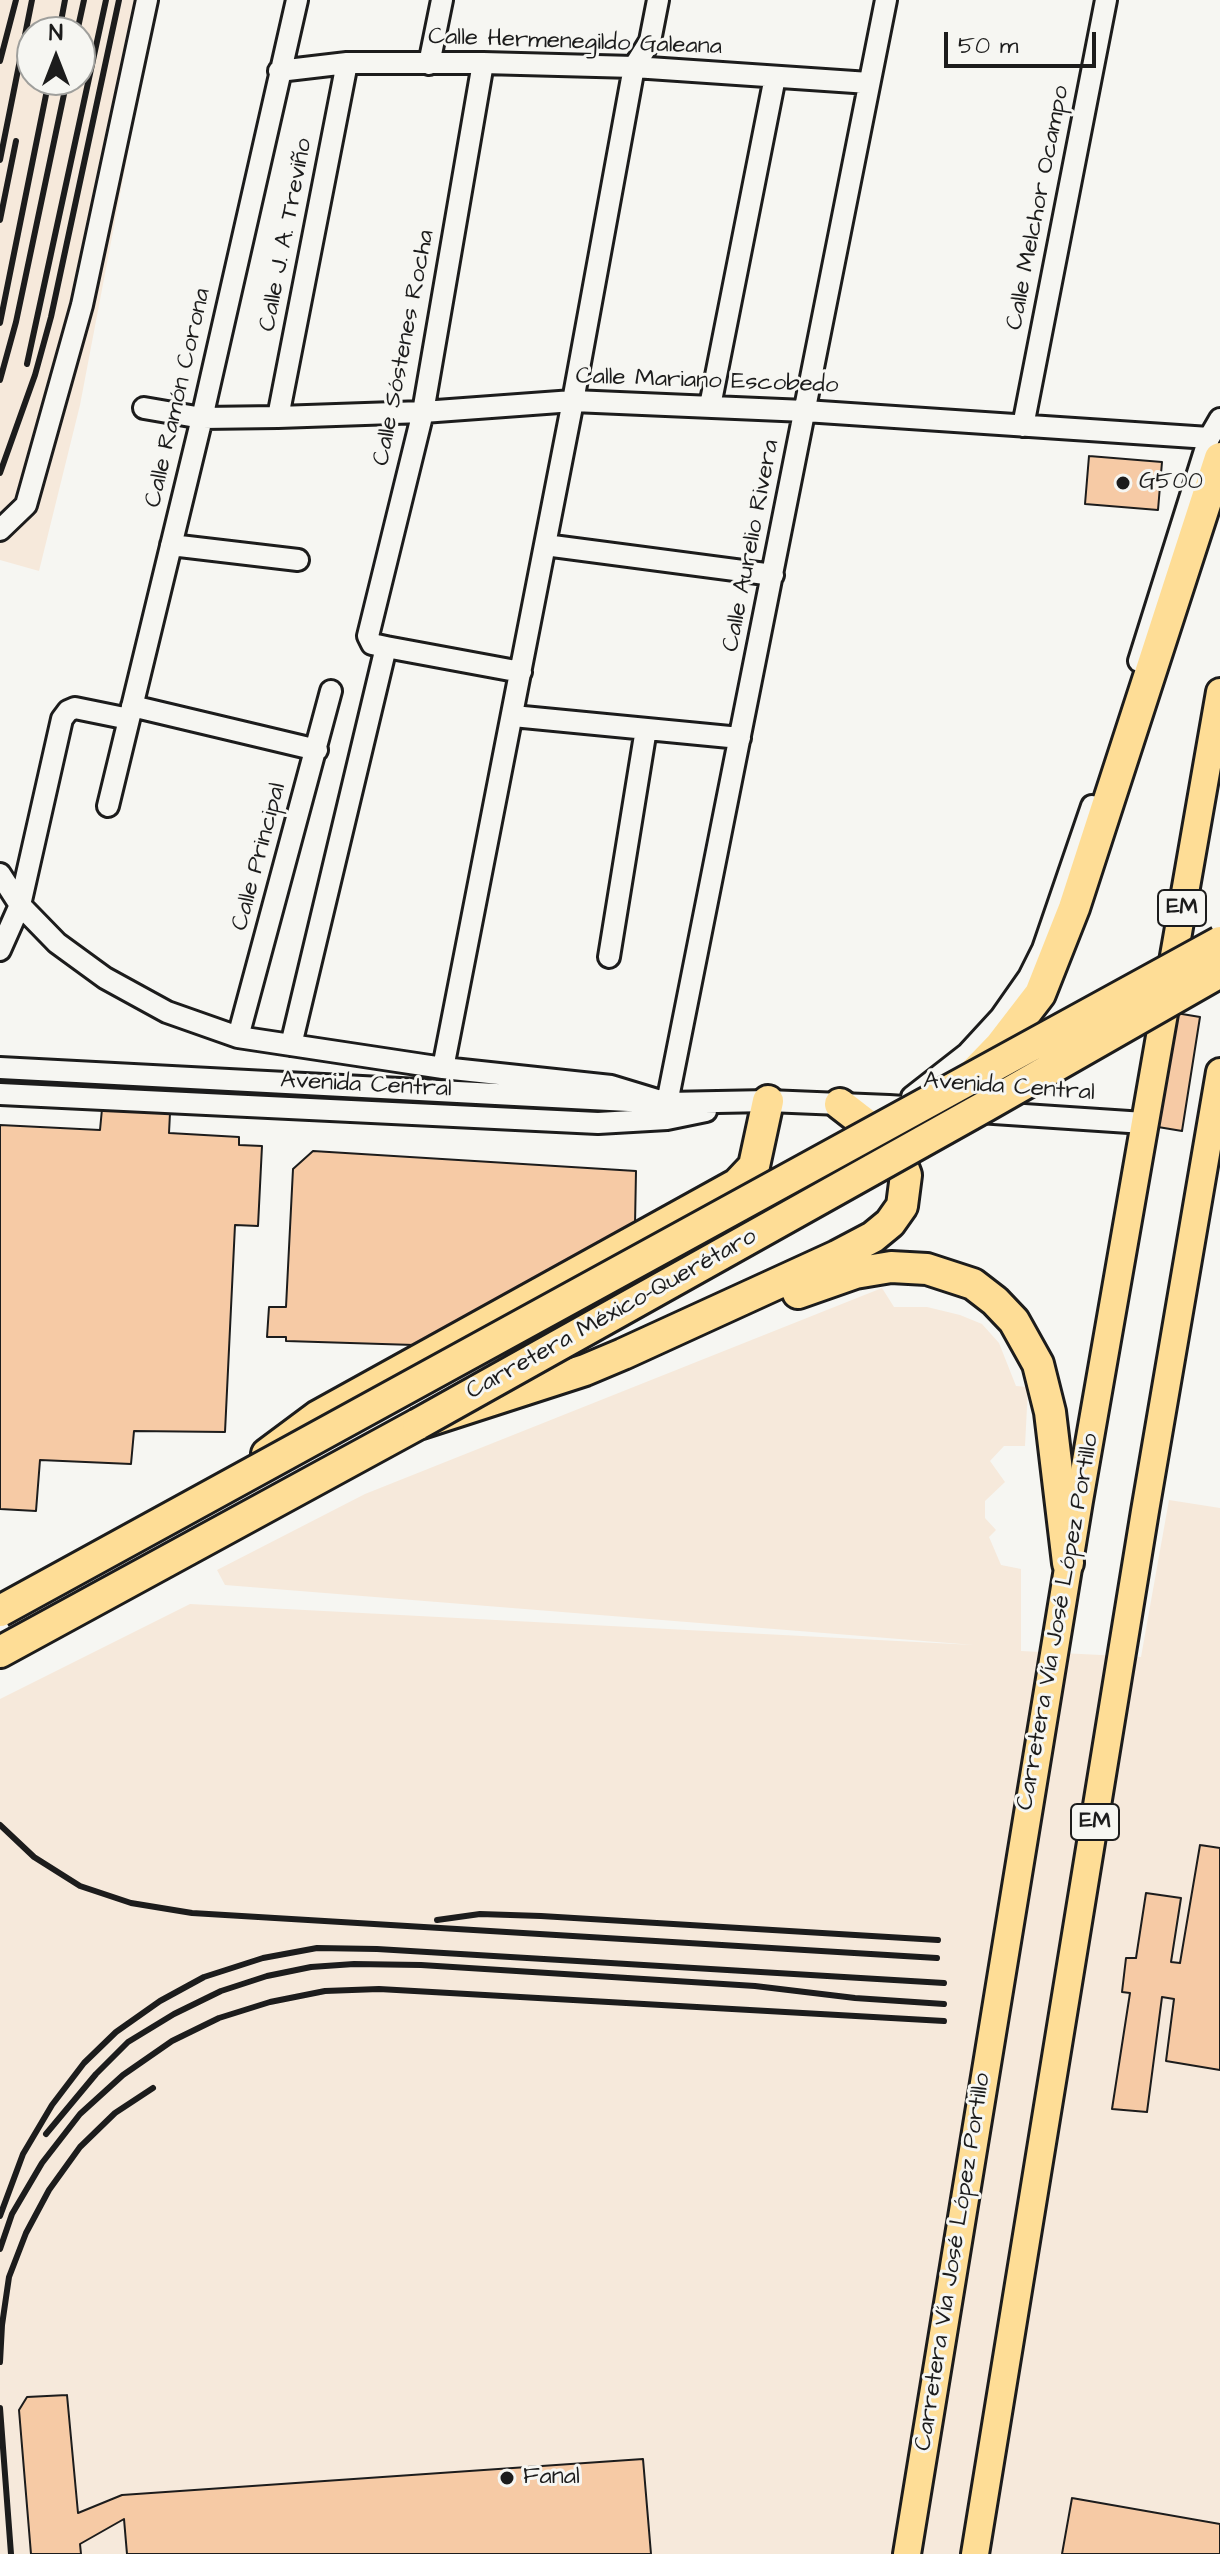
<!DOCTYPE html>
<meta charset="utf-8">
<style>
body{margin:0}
#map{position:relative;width:1220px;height:2554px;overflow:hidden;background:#f6f6f2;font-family:"Architects Daughter",sans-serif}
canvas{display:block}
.north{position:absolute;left:16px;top:16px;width:80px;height:80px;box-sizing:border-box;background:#f6f6f2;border:2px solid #9f9f9c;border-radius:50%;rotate:0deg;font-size:22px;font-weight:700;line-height:32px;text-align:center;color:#1c1c1c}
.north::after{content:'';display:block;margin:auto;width:28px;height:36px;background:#1c1c1c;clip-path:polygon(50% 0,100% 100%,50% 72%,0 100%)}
.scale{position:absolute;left:944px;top:32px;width:152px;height:36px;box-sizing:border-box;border:4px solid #1c1c1c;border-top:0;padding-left:10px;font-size:24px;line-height:28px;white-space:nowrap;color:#1c1c1c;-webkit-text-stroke:6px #f6f6f2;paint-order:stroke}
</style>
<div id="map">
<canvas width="1220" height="2554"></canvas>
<div class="north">N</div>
<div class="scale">50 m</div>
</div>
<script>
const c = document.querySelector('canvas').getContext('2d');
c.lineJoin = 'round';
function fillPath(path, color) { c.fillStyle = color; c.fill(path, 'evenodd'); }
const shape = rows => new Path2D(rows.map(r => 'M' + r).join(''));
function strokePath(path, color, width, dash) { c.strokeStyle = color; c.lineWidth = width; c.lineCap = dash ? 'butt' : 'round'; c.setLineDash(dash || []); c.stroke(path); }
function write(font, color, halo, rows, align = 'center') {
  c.font = font + ' "Architects Daughter",sans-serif'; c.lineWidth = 6; c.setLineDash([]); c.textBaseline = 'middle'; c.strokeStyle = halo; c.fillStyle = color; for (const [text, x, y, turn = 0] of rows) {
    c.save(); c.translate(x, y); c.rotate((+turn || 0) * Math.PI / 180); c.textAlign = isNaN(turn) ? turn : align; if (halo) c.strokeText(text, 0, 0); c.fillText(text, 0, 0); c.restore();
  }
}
const built = shape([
 [0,0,157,0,80,405,39,571,0,560],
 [32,32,80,32,80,80,32,80],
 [882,1288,894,1307,927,1307,960,1315,982,1324,999,1343,1016,1386,1028,1387,1025,1446,1004,1446,990,1461,1005,1482,985,1501,985,1518,996,1530,989,1537,1001,1565,1021,1569,1021,1651,1141,1657,1169,1500,1220,1508,1220,2554,0,2554,0,1699,190,1604,974,1645,225,1585,217,1570,365,1494]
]);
const building = shape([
 [1089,456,1162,462,1158,510,1085,504,1089,456],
 [1176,1013,1200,1017,1182,1131,1158,1127,1176,1013],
 [102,1109,170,1113,169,1133,239,1137,239,1145,262,1146,258,1226,235,1225,225,1432,134,1431,131,1464,40,1460,36,1511,0,1509,0,1125,100,1130,102,1109],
 [313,1151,636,1171,635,1225,414,1345,286,1341,286,1337,267,1337,269,1307,286,1307,293,1169,313,1151],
 [1200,1845,1220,1848,1220,2070,1166,2061,1174,1999,1162,1997,1147,2112,1112,2109,1130,1993,1122,1992,1126,1958,1136,1958,1146,1893,1181,1898,1171,1962,1180,1963,1200,1845],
 [67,2395,78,2513,122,2495,643,2459,651,2554,127,2554,124,2519,80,2544,81,2554,31,2554,19,2410,27,2397,67,2395],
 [1072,2498,1220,2524,1220,2554,1062,2554,1072,2498]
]);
const minor = shape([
 [483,63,423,412,368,636,372,644,386,647,521,672],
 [429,64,442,0],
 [279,71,347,63,483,63,634,67,869,83],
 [710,406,775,77],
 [144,408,202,418,278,417,423,412,573,401,805,411,1209,438],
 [278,417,347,63],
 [1023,426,1106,0],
 [0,530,26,505,82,305,147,0],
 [171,545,298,560],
 [545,545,773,575],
 [1139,661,1209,438,1220,419],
 [132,706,317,750],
 [513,716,740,738],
 [108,806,202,418,297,0],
 [0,874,20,905,57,943,105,978,167,1012,238,1037,443,1068,611,1086,667,1103,886,0],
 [0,950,20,905,62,719,68,711,75,708,129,719],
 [609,957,646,729],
 [238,1037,331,691],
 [291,1045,386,647],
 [0,1068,667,1103,768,1101,889,1106,1144,1123],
 [443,1068,573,401,634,67,650,41,658,0],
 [0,1094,598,1123,667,1119,706,1111],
 [912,1097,967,1054,1001,1017,1029,977,1043,949,1092,806]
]);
const major = shape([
 [907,2554,1079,1501,1220,692],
 [975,2554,1145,1511,1220,1072]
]);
const highway = shape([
 [973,1074,1000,1046,1040,994,1074,908,1220,458],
 [798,1293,855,1273,891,1267,927,1269,973,1284,995,1301,1014,1321,1038,1364,1050,1412,1068,1563],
 [267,1454,318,1416,737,1184,754,1166,768,1101],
 [0,1652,418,1424,585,1370,623,1354,837,1256,873,1237,890,1223,902,1206,906,1175,898,1154,880,1135,840,1104]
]);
const rail = shape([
 [59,32,65,0],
 [77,32,84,0],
 [0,61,16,0],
 [0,160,32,0],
 [0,220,16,141],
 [0,323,49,80],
 [27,364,106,0],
 [0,380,16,322,67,80],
 [0,473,35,375,51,317,119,0],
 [0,1825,34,1857,80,1886,131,1903,192,1913,937,1958],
 [437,1920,480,1914,541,1916,938,1940],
 [46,2134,96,2074,128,2042,174,2014,221,1991,267,1976,311,1967,354,1964,421,1965,755,1986,855,1998,944,2004],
 [0,2216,23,2154,52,2105,84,2063,116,2032,160,2001,204,1977,263,1958,317,1948,377,1949,944,1983],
 [0,2249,12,2214,42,2163,80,2114,123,2075,172,2041,219,2018,270,2002,325,1991,379,1989,944,2021],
 [0,2362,2,2325,9,2277,26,2233,49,2190,80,2147,115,2113,153,2088],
 [0,2408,11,2554]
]);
const highwayBridge = shape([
 [418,1424,984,1107,1220,972],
 [0,1611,1220,942]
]);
const markers = [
 [1123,483,8,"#1c1c1c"],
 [507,2478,8,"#1c1c1c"]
];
const shields = [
 [1182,908,48],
 [1095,1822,48]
];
const shieldNames = [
 ["EM",1182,908],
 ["EM",1095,1822]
];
const streetNames = [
 ["Calle Hermenegildo Galeana",575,43,2],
 ["Calle Melchor Ocampo",1039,208,-79],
 ["Calle J. A. Treviño",287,235,-79],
 ["Calle Sóstenes Rocha",405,348,-79],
 ["Calle Mariano Escobedo",707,382,2],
 ["Calle Ramón Corona",179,398,-77],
 ["Calle Aurelio Rivera",752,546,-79],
 ["Calle Principal",260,857,-75],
 ["Avenida Central",366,1086,3],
 ["Avenida Central",1009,1088,4],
 ["Carretera México-Querétaro",612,1315,-29],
 ["Carretera Vía José López Portillo",1059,1622,-80],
 ["Carretera Vía José López Portillo",954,2262,-81]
];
const poiNames = [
 ["G500",1139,483],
 ["Fanal",523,2478]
];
fillPath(built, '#f6e9db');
fillPath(building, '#f6caa5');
strokePath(building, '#1c1c1c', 2);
strokePath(minor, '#1c1c1c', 26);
strokePath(major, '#1c1c1c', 32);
strokePath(highway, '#1c1c1c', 36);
strokePath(minor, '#f6f6f2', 20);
strokePath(major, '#fedd96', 26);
strokePath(highway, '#fedd96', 30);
strokePath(rail, '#1c1c1c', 6);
strokePath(highwayBridge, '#1c1c1c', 36, []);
strokePath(highwayBridge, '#fedd96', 30);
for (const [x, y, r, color] of markers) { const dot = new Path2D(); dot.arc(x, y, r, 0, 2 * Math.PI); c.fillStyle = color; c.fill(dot); strokePath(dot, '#f6f6f2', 3); }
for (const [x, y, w] of shields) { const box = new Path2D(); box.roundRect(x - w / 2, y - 18, w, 36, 6); c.fillStyle = '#f6f6f2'; c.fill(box); strokePath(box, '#1c1c1c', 2); }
write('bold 22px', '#1c1c1c', null, shieldNames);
write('24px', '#1c1c1c', '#f6f6f2', streetNames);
write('24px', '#1c1c1c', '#f6f6f2', poiNames, 'left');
</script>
